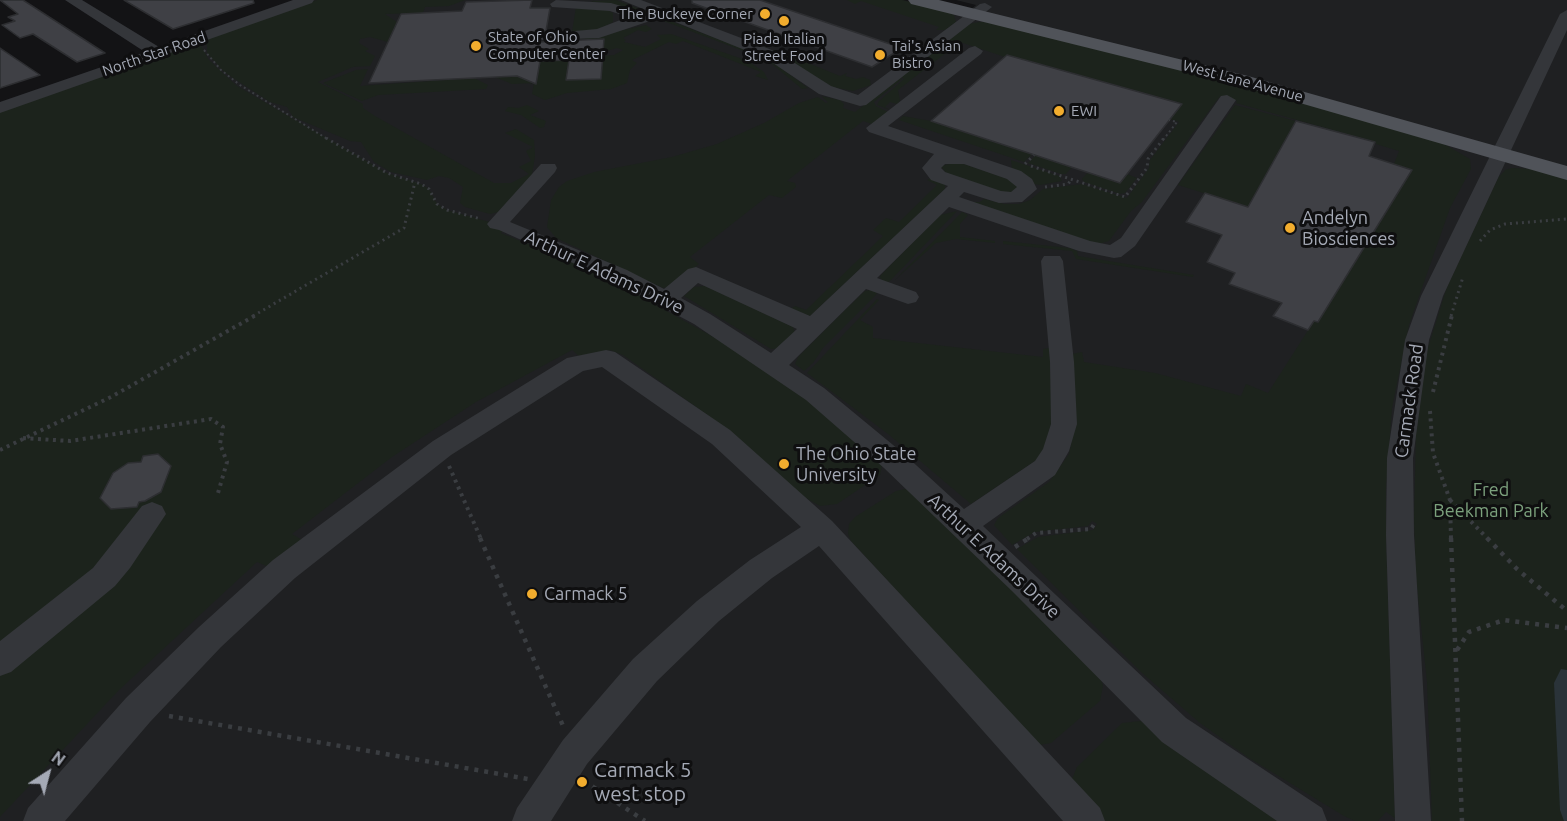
<!DOCTYPE html>
<style>
body{margin:0}
#map{position:relative;width:1567px;height:821px;overflow:hidden;background:#131315;font-family:Ubuntu,sans-serif}
canvas{display:block}
.north{position:absolute;left:18px;top:743px;width:60px;height:60px;-webkit-text-stroke:4px #0f0f10;paint-order:stroke;rotate:36deg;font-size:16px;font-weight:700;line-height:24px;text-align:center;color:#a5aab6}
.north::after{content:'';display:block;margin:auto;width:21px;height:27px;background:#a5aab6;clip-path:polygon(50% 0,100% 100%,50% 72%,0 100%)}
</style>
<div id="map">
<canvas width="1567" height="821"></canvas>
<div class="north">N</div>
</div>
<script>
const c = document.querySelector('canvas').getContext('2d');
c.lineJoin = 'round';
function fillPath(path, color) { c.fillStyle = color; c.fill(path, 'evenodd'); }
const shape = rows => new Path2D(rows.map(r => 'M' + r).join(''));
function strokePath(path, color, width, dash) { c.strokeStyle = color; c.lineWidth = width; c.lineCap = dash ? 'butt' : 'round'; c.setLineDash(dash || []); c.stroke(path); }
function write(font, color, halo, rows, align = 'center') {
  c.font = font + ' Ubuntu,sans-serif'; c.lineWidth = 6; c.setLineDash([]); c.textBaseline = 'middle'; c.strokeStyle = halo; c.fillStyle = color; for (const [text, x, y, turn = 0] of rows) {
    c.save(); c.translate(x, y); c.rotate((+turn || 0) * Math.PI / 180); c.textAlign = isNaN(turn) ? turn : align; if (halo) c.strokeText(text, 0, 0); c.fillText(text, 0, 0); c.restore();
  }
}
const built = shape([
 [307,0,902,0,965,15,976,5,956,0,1567,0,1567,821,0,821,0,108]
]);
const green = shape([
 [317,0,465,0,449,6,425,7,423,13,385,14,397,22,388,42,370,37,360,39,359,43,369,49,365,51,375,56,370,66,353,67,318,82,363,104,363,108,375,116,494,183,511,183,529,174,519,167,531,161,526,151,533,147,505,133,516,129,534,140,535,156,532,175,498,212,490,214,465,207,460,203,463,187,449,178,439,176,427,180,391,172,374,162,361,142,350,141,293,117,287,107,270,102,224,72,207,53,207,45,203,40],
 [616,0,754,53,770,60,808,88,802,89,772,64,757,56,629,8,590,1],
 [847,0,902,0,947,11,954,15,956,22,945,30,936,30,939,27,861,1,855,4],
 [576,7,607,10,613,13,613,22,595,31,572,32],
 [979,22,991,22,1264,90,1444,144,1470,159,1471,169,1450,208,1409,325,1392,408,1386,489,1386,537,1395,818,1386,812,1378,821,1355,821,1344,816,1249,758,1200,723,1142,673,1017,549,1038,537,1093,530,1097,524,1092,521,1088,526,1035,532,1012,545,994,525,998,518,1049,482,1069,454,1076,421,1072,354,1082,352,1084,362,1155,373,1241,396,1246,384,1268,393,1314,321,1318,322,1412,170,1394,164,1399,151,1376,144,1376,142,1236,103,1237,101,1220,96,1142,202,1131,211,1109,241,1095,245,972,202,980,202,984,199,1004,204,1019,204,1030,200,1043,189,1082,184,1127,198,1149,168,1150,160,1179,122,1170,119,1181,103,1007,55,1005,57,960,42,898,90,900,101,897,104,890,102,885,107,890,110,877,105,879,101,904,79,901,77,969,24],
 [646,25,652,29,646,32,638,30,623,38,626,40,624,42,645,47,661,39,657,35,671,34,748,61,764,72,768,80,755,76,761,72,683,41,676,44,669,42,632,60,637,63,630,70,627,83,611,89,567,93,545,100,532,94,534,83,512,84,495,77,517,76,536,84,540,61,554,61,555,54,570,54,567,80,601,79,603,56,614,55,623,50,617,48,603,52,604,39,582,39],
 [199,42,209,60,237,86,387,173,421,184,429,189,437,204,447,210,507,227,501,233,598,273,728,345,788,385,850,434,882,465,880,475,837,504,820,506,804,497,709,416,623,355,610,350,579,356,572,350,476,402,392,457,292,534,304,541,271,568,257,562,118,691,0,817,0,111],
 [767,45,771,45,766,48,768,50,776,50,840,76,847,73,845,76,856,79,863,77,870,80,871,85,853,91,828,86,766,49,765,46],
 [368,69,360,86,474,78,488,85,486,89,378,95,362,101,323,83,356,70],
 [899,78,902,79,874,102,876,106,888,112,872,124,863,121,787,181,795,183,796,187,782,198,769,195,690,257,699,264,670,287,663,288,556,238,547,227,551,200,559,187,567,181,594,172,672,157,717,144,764,123,799,103,818,97,826,103,828,102,821,96,840,100,844,104,843,108,855,112],
 [527,105,539,111,530,115,546,121,544,127,540,128,521,115,505,111,508,107,518,108],
 [1235,105,1296,121,1248,207,1178,185],
 [903,116,931,121,1032,154,1024,162,899,120],
 [1036,155,1072,167,1066,174,1061,174,1028,163],
 [1011,160,1059,176,1062,181,1040,185,1033,184,1012,168],
 [958,162,1011,180,1018,187,1014,192,1004,193,946,173,941,166],
 [1512,168,1534,169,1567,178,1567,821,1432,821,1427,682,1416,578,1414,518,1416,435,1427,351,1447,287,1498,178,1505,170],
 [1088,172,1127,174,1137,178,1125,193,1120,194,1084,182,1082,179],
 [931,178,945,184,945,189,810,316,790,309,795,306,806,310,883,236,873,230,886,218,899,222,937,185,927,180],
 [957,211,891,280,887,283,881,280,880,276,940,215],
 [962,212,968,215,960,224,960,237,995,241,995,243,956,239,936,243,895,280],
 [1003,241,1070,248,1077,251,1078,256,1194,275,1193,277,1076,259,1072,251,1003,244],
 [705,286,793,327,795,333,779,348,771,349,684,296,694,287],
 [870,290,877,293,875,296,823,348,813,363,804,371,795,364,798,357,848,307,865,291],
 [877,299,879,300,860,320,873,327,873,338,1043,357,1043,349,1049,348,1054,415,1041,457,971,504,888,434,807,373],
 [905,489,911,490,1098,671,1103,685,1100,701,1051,743,1039,745,851,541,848,534,849,524,855,517,896,491],
 [1141,721,1284,821,1100,821,1072,779,1077,767,1122,723]
]);
const water = shape([
 [1561,669,1567,670,1567,821,1564,821,1560,810,1554,683]
]);
const building = shape([
 [0,0,23,0,105,53,77,62,33,34,20,38,2,25,15,21,8,17,18,14,0,0],
 [124,0,253,0,254,3,173,29,124,0],
 [532,0,530,8,550,8,546,31,537,37,540,42,604,39,601,79,566,80,569,60,540,61,536,84,517,76,369,83,401,14,462,11,466,2,532,0],
 [692,0,760,0,902,48,872,67,692,3,692,0],
 [0,48,40,75,0,88,0,48],
 [1007,55,1182,104,1120,183,931,121,1007,55],
 [1296,121,1375,142,1369,156,1412,170,1318,322,1314,321,1308,330,1273,316,1282,303,1229,284,1235,273,1207,262,1222,235,1186,222,1205,193,1248,207,1296,121],
 [158,454,171,466,161,492,145,501,139,502,137,507,111,509,100,498,113,473,128,463,141,462,143,456,158,454]
]);
const pathFar3 = shape([
 [204,50,221,70,240,85,329,140],
 [1163,140,1177,122,1169,120]
]);
const pathFar2 = shape([
 [326,138,387,173,421,184,429,189,437,204,447,210,481,219],
 [1025,164,1034,155],
 [1031,166,1125,197,1147,168,1148,159,1164,138],
 [1045,187,1068,184,1072,179],
 [1480,241,1490,230,1505,224,1567,219],
 [253,316,404,228,415,182],
 [1451,316,1463,277]
]);
const pathFar1 = shape([
 [1433,392,1452,315],
 [1430,411,1433,453,1450,500,1451,539],
 [23,438,70,441,211,419,223,427,220,444,227,462,218,493],
 [0,450,111,397,256,315],
 [449,466,481,539],
 [1450,500,1488,539],
 [1027,539,1036,533,1091,529,1095,523]
]);
const path = shape([
 [480,538,564,728],
 [1451,538,1462,821],
 [1487,538,1517,569,1567,611],
 [1015,547,1029,538],
 [1457,650,1469,632,1504,620,1567,628],
 [169,716,528,779],
 [584,781,645,821]
]);
const minor = shape([
 [65,0,82,0,159,47,293,0,314,0,312,3,0,113,0,102,145,52,65,0],
 [556,0,611,3,648,14,652,18,650,21,599,38,542,40,539,37,542,34,597,29,628,17,610,11,552,7,550,4,556,0],
 [621,0,641,0,757,44,779,53,831,86,858,95,980,4,985,3,992,7,866,105,860,106,819,94,767,59,621,0],
 [1567,10,1567,30,1443,296,1429,340,1413,458,1414,535,1431,821,1395,821,1386,535,1387,458,1405,340,1421,296,1560,14,1567,10],
 [975,46,983,51,981,54,888,126,1021,171,1032,179,1037,189,1022,202,999,203,964,192,959,197,1090,241,1110,245,1121,238,1221,96,1227,95,1236,100,1135,246,1121,257,1114,258,1079,251,949,207,877,278,916,292,919,297,916,302,908,304,866,289,789,365,824,388,904,454,964,509,1035,461,1043,449,1051,424,1050,362,1041,261,1044,256,1060,256,1063,261,1074,362,1077,424,1069,451,1055,475,983,526,1186,718,1322,808,1327,821,1277,821,1162,742,1012,591,884,468,806,400,694,324,611,280,499,230,490,228,487,224,541,164,555,164,557,168,555,172,510,222,627,270,664,289,688,269,696,267,810,316,948,186,931,180,922,168,934,154,869,132,866,128,969,48,975,46],
 [945,164,964,164,1007,179,1017,187,1011,192,1001,191,945,172,941,168,945,164],
 [698,283,797,329,771,353,710,314,681,298,698,283],
 [606,350,615,352,730,430,832,521,1100,808,1105,821,1063,821,819,546,772,578,719,621,657,681,587,764,551,821,512,821,517,808,563,740,633,659,697,601,750,560,801,527,712,444,602,367,583,371,451,455,295,578,221,647,150,722,65,821,23,821,28,808,126,698,199,627,273,560,433,441,567,358,606,350],
 [152,502,162,506,166,514,130,568,115,586,11,672,0,676,0,641,93,568,142,506,152,502]
]);
const major = shape([
 [908,0,939,0,1248,76,1567,166,1567,180,1234,84,911,4,908,0]
]);
const markers = [
 [765,14,6,"#f2ad2e"],
 [784,21,6,"#f2ad2e"],
 [476,46,6,"#f2ad2e"],
 [880,55,6,"#f2ad2e"],
 [1059,111,6,"#f2ad2e"],
 [1290,228,6,"#f2ad2e"],
 [784,464,6,"#f2ad2e"],
 [532,594,6,"#f2ad2e"],
 [582,782,6,"#f2ad2e"]
];
const farPoinames = [
 ["The Buckeye Corner",753,14,"right"],
 ["State of Ohio",488,37],
 ["Computer Center",488,54],
 ["Piada Italian",784,39,"center"],
 ["Street Food",784,56,"center"],
 ["Tai's Asian",892,46],
 ["Bistro",892,63],
 ["EWI",1071,111]
];
const farStreetnames = [
 ["North Star Road",154,54,-19],
 ["West Lane Avenue",1243,81,15]
];
const poiNames = [
 ["Andelyn",1302,218],
 ["Biosciences",1302,239],
 ["The Ohio State",796,454],
 ["University",796,475],
 ["Carmack 5",544,594]
];
const streetNames = [
 ["Arthur E Adams Drive",604,272,25],
 ["Carmack Road",1409,401,-82],
 ["Arthur E Adams Drive",994,556,43]
];
const parkNames = [
 ["Fred",1491,490],
 ["Beekman Park",1491,511]
];
const nearPoinames = [
 ["Carmack 5",594,770],
 ["west stop",594,794]
];
fillPath(built, '#1f2022');
fillPath(green, '#1c231c');
fillPath(water, '#2a3339');
fillPath(building, '#3f4045');
strokePath(building, '#2d2e31', 1.5);
strokePath(pathFar3, '#3a3d41', 2, [2, 3]);
strokePath(pathFar2, '#3a3d41', 3, [2, 4]);
strokePath(pathFar1, '#3a3d41', 4, [3, 4.5]);
strokePath(path, '#3a3d41', 4.5, [4, 6]);
fillPath(minor, '#34363a');
fillPath(major, '#505359');
for (const [x, y, r, color] of markers) { const dot = new Path2D(); dot.arc(x, y, r, 0, 2 * Math.PI); c.fillStyle = color; c.fill(dot); strokePath(dot, '#0f0f10', 2); }
write('15px', '#a5aab6', '#0f0f10', farPoinames, 'left');
write('15px', '#a5aab6', '#0f0f10', farStreetnames);
write('18px', '#a5aab6', '#0f0f10', poiNames, 'left');
write('18px', '#a5aab6', '#0f0f10', streetNames);
write('18px', '#7ca17d', '#0f0f10', parkNames);
write('21px', '#a5aab6', '#0f0f10', nearPoinames, 'left');
</script>
